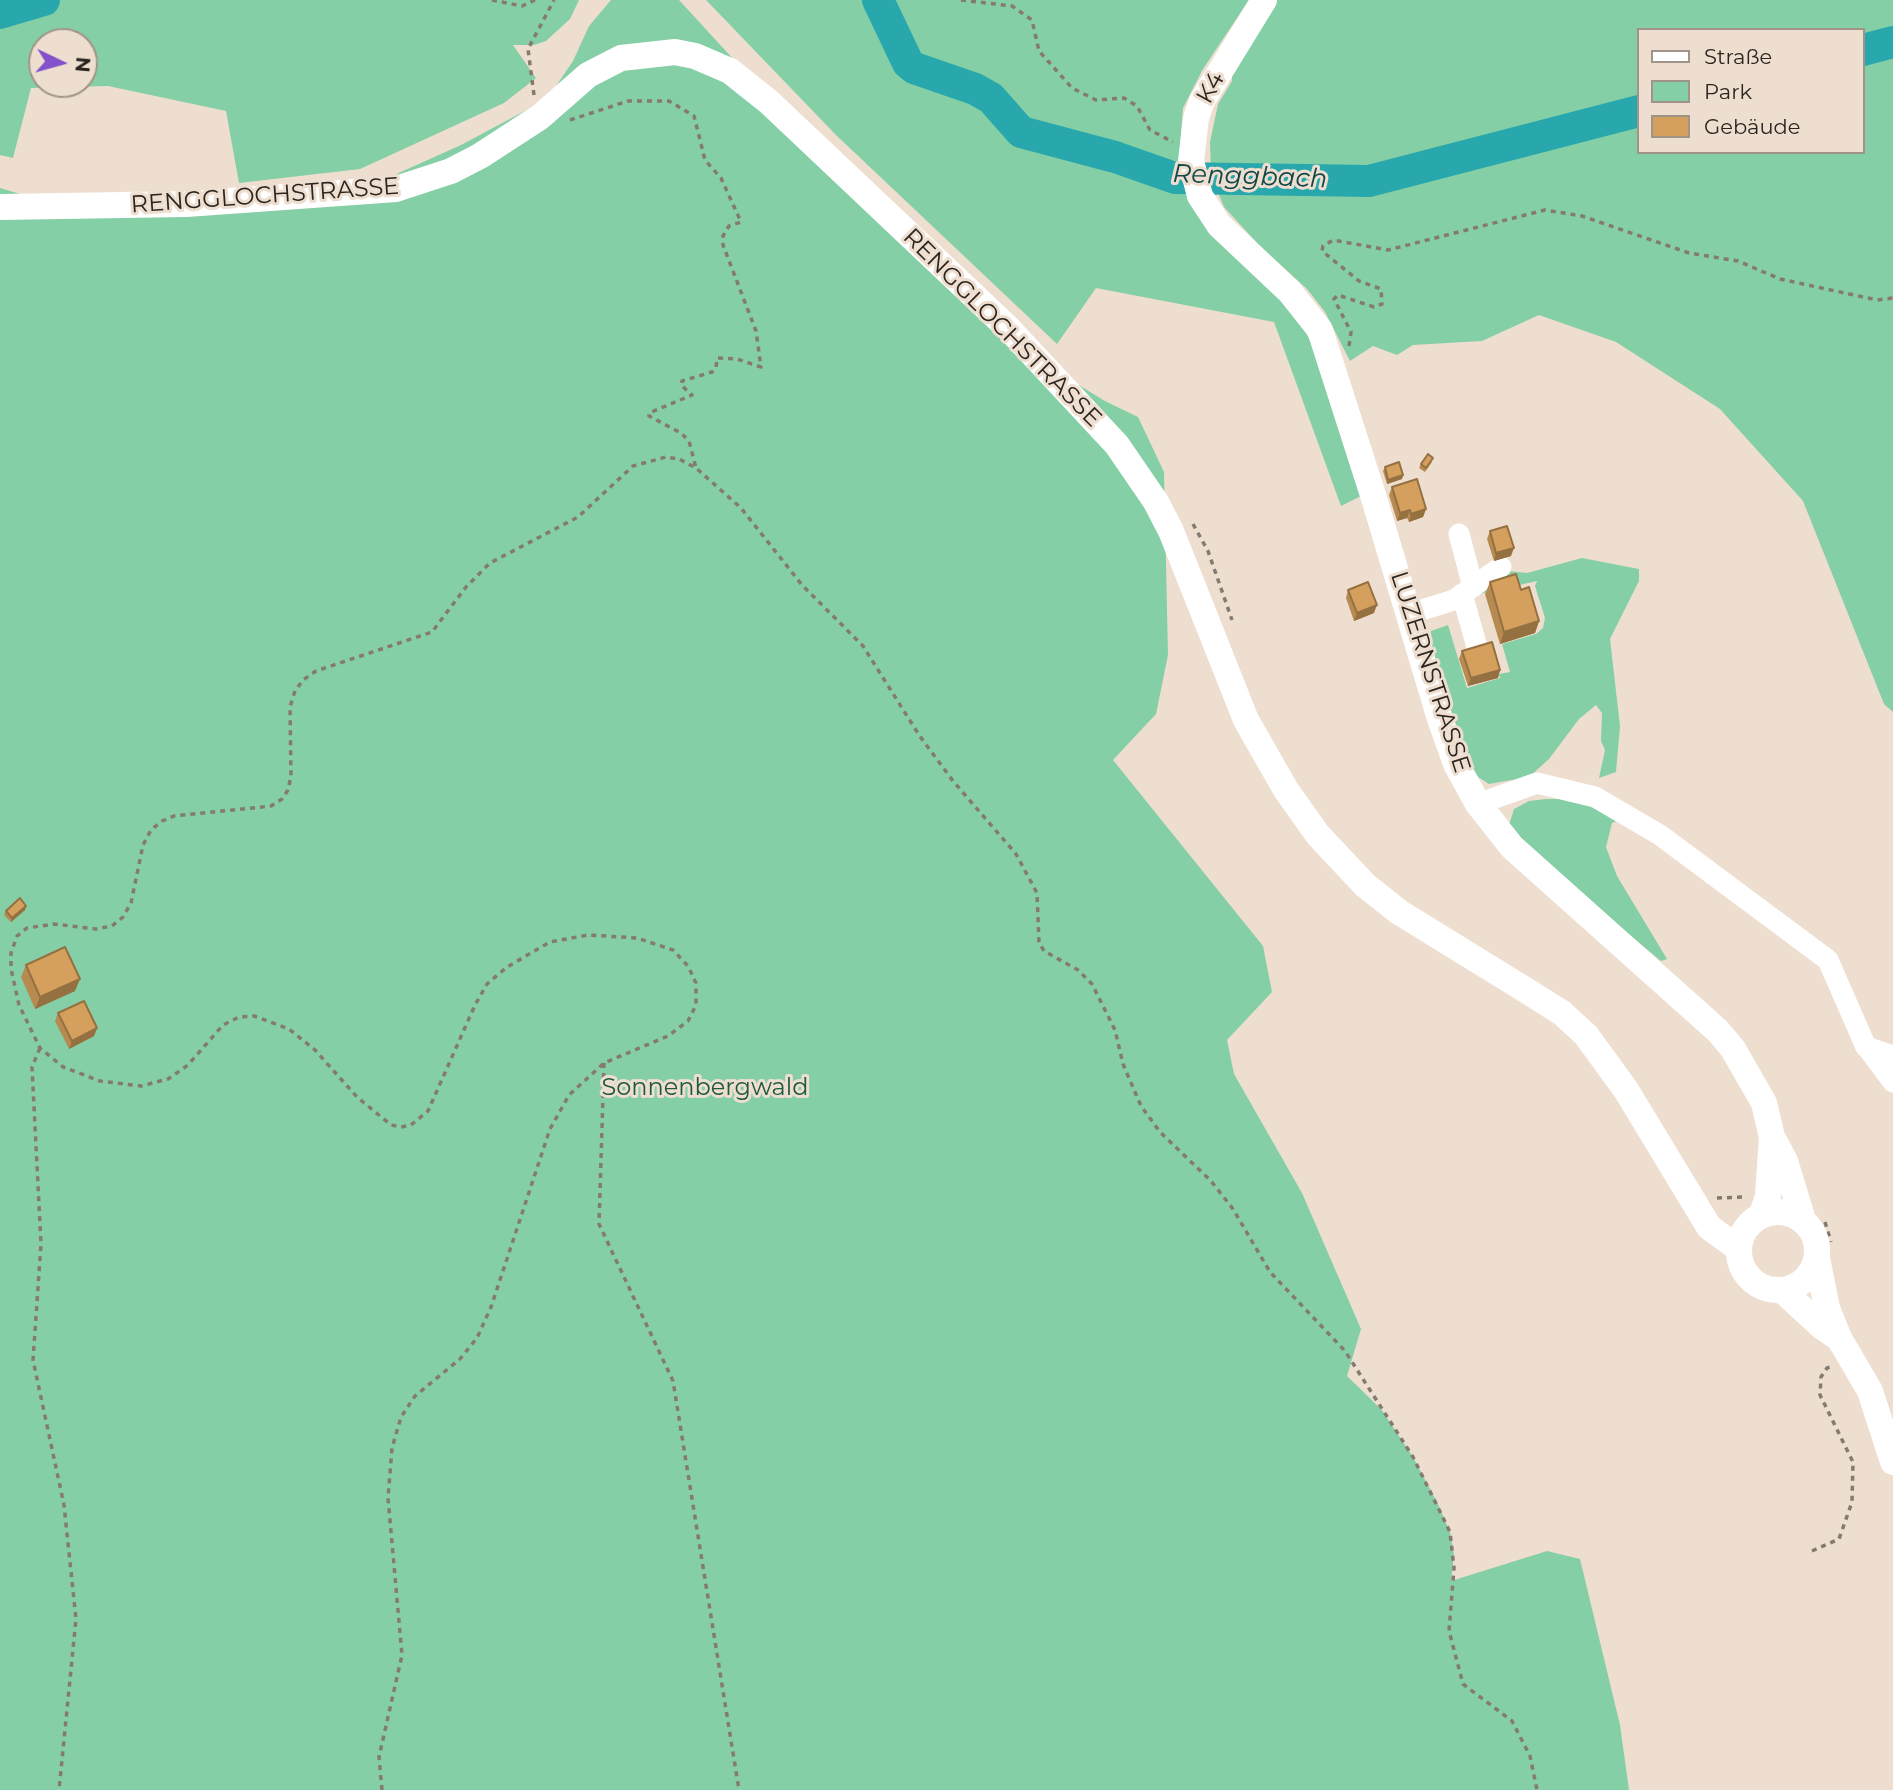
<!DOCTYPE html>
<meta charset="utf-8">
<style>
body{margin:0}
#map{position:relative;width:1893px;height:1790px;overflow:hidden;background:#eedecf;font-family:Montserrat,sans-serif}
canvas{display:block}
.legend{position:absolute;left:1637px;top:28px;width:228px;height:126px;box-sizing:border-box;background:#eedecf;border:2px solid #a09489;margin:0;padding:9px 12px;list-style:none;font-size:21px;color:#2b2520}
.legend li{display:flex;align-items:center;gap:14px;height:35px}
.legend b{width:35px;border:2px solid #a09489}
.north{position:absolute;left:28px;top:28px;width:70px;height:70px;box-sizing:border-box;background:#eedecf;border:2px solid #a09489;border-radius:50%;rotate:95deg;font-size:19px;font-weight:700;line-height:28px;text-align:center;color:#2b2520}
.north::after{content:'';display:block;margin:auto;width:24px;height:32px;background:#8352ca;clip-path:polygon(50% 0,100% 100%,50% 72%,0 100%)}
</style>
<div id="map">
<canvas width="1893" height="1790"></canvas>
<ul class="legend">
<li><b style="height:9px;background:#fff"></b>Straße</li>
<li><b style="height:19px;background:#85cfa6"></b>Park</li>
<li><b style="height:19px;background:#d5a05d"></b>Gebäude</li>
</ul>
<div class="north">N</div>
</div>
<script>
const c = document.querySelector('canvas').getContext('2d');
c.lineJoin = 'round';
function fillPath(path, color) { c.fillStyle = color; c.fill(path, 'evenodd'); }
const shape = rows => new Path2D(rows.map(r => 'M' + r).join(''));
function strokePath(path, color, width, dash) { c.strokeStyle = color; c.lineWidth = width; c.lineCap = dash ? 'butt' : 'round'; c.setLineDash(dash || []); c.stroke(path); }
function write(font, color, halo, rows, align = 'center') {
  c.font = font + ' Montserrat,sans-serif'; c.lineWidth = 6; c.setLineDash([]); c.textBaseline = 'middle'; c.strokeStyle = halo; c.fillStyle = color; for (const [text, x, y, turn = 0] of rows) {
    c.save(); c.translate(x, y); c.rotate((+turn || 0) * Math.PI / 180); c.textAlign = isNaN(turn) ? turn : align; if (halo) c.strokeText(text, 0, 0); c.fillText(text, 0, 0); c.restore();
  }
}
const green = shape([
 [0,0,579,0,570,19,546,41,534,45,513,45,536,78,504,103,360,169,239,183,226,111,108,86,31,88,13,158,0,155],
 [42,42,84,42,84,84,42,84],
 [611,0,679,0,758,86,1044,364,1105,401,1138,417,1164,472,1168,655,1156,714,1113,760,1263,946,1272,992,1227,1040,1234,1074,1302,1193,1361,1329,1347,1376,1381,1409,1413,1457,1437,1502,1450,1532,1454,1555,1451,1581,1547,1551,1580,1559,1620,1725,1629,1790,0,1790,0,188,37,199,372,185,461,145,536,105,552,92,573,61,589,26],
 [706,0,1249,0,1203,69,1183,108,1179,160,1300,320,1318,357,1363,495,1341,506,1274,322,1096,288,1057,344,836,135],
 [1274,0,1893,0,1893,712,1884,704,1803,501,1720,409,1616,342,1539,315,1482,341,1413,345,1397,355,1373,346,1350,361,1325,312,1307,289,1259,245,1224,207,1211,175,1210,142,1218,104,1232,81,1232,69],
 [1639,30,1863,30,1863,152,1639,152],
 [1582,558,1639,569,1639,581,1610,639,1620,726,1616,772,1599,778,1605,750,1601,741,1602,713,1596,705,1579,719,1549,759,1529,777,1489,784,1475,775,1466,758,1447,705,1430,642,1431,631,1448,625,1467,688,1500,678,1499,674,1510,672,1502,644,1536,634,1543,628,1545,618,1535,586,1537,581,1470,596,1508,571,1527,573],
 [1546,799,1560,799,1595,807,1621,819,1612,823,1606,847,1617,876,1667,959,1661,961,1542,862,1509,825,1514,809,1529,801]
]);
const river = shape([
 [878,0,908,63,914,68,975,89,991,98,1021,132,1115,157,1175,178,1369,181,1639,111],
 [0,13,44,0],
 [1863,50,1893,42]
]);
const path = shape([
 [492,0,522,6,535,0],
 [961,0,1012,6,1032,20,1039,51,1072,88,1096,100,1124,98,1137,106,1150,130,1173,142],
 [534,95,528,49,554,0],
 [570,120,628,101,669,101,694,116,705,160,721,178,741,222,729,226,723,236,723,245,756,331,761,367,737,359,717,358,716,368,712,372,682,381,681,385,692,395,649,413,649,416,681,433,689,441,696,468],
 [1349,346,1351,332,1334,299,1338,295,1374,307,1382,304,1381,289,1359,281,1322,251,1323,246,1333,240,1388,250,1545,210,1582,216,1689,253,1738,261,1780,279,1877,300,1893,298],
 [1193,524,1208,551,1232,620],
 [40,1048,32,1067,41,1244,33,1360,64,1505,76,1619,59,1790],
 [604,1063,599,1224,673,1381,739,1790],
 [1717,1198,1744,1197],
 [1825,1222,1831,1242],
 [1812,1551,1839,1539,1852,1502,1853,1462,1820,1395,1821,1377,1827,1368,1833,1366],
 [382,1790,379,1757,402,1655,388,1498,392,1448,401,1417,415,1396,460,1359,477,1338,491,1307,550,1129,569,1095,604,1063,668,1036,688,1021,696,1005,696,983,688,966,673,950,637,938,588,935,550,942,507,967,487,984,475,1005,428,1111,411,1125,401,1127,391,1125,357,1097,315,1050,289,1029,254,1016,239,1017,223,1025,188,1065,168,1079,141,1086,100,1081,63,1067,40,1048,19,1005,11,969,11,953,17,936,27,928,54,924,96,929,112,926,123,917,131,903,143,845,151,830,162,821,174,816,271,806,282,799,288,790,291,776,290,707,295,691,303,680,316,671,432,632,466,587,490,563,578,517,633,466,666,457,679,459,696,468,741,508,802,585,863,646,919,735,953,781,1016,854,1037,893,1039,942,1044,951,1078,970,1092,984,1115,1030,1123,1064,1141,1106,1160,1132,1211,1181,1233,1209,1270,1272,1345,1351,1413,1457,1450,1532,1454,1568,1449,1631,1463,1684,1512,1721,1530,1756,1537,1790]
]);
const minor = shape([
 [1459,534,1473,587],
 [1462,594,1477,647],
 [1409,614,1454,600,1501,567],
 [1478,804,1537,783,1595,797,1660,835,1828,960,1866,1047,1893,1056],
 [1867,1047,1893,1082]
]);
const major = shape([
 [1264,0,1202,101,1196,118,1191,161,1200,196,1219,225,1290,292,1320,330,1373,495,1440,719,1456,764,1478,804,1512,847,1718,1031,1733,1049,1764,1103,1772,1137,1785,1161,1803,1220],
 [0,207,186,204,396,189,451,171,480,156,540,117,588,75,621,58,675,52,695,56,730,71,769,102,1009,329,1117,445,1156,502,1171,531,1246,720,1286,790,1318,835,1365,885,1399,912,1532,994,1562,1013,1586,1035,1626,1090,1709,1227,1739,1249],
 '1739 1251a39 39 0 1 1 78 0a39 39 0 1 1-78 0Z',
 [1762,1214,1768,1196,1772,1137],
 [1817,1258,1827,1308,1839,1338,1870,1391,1893,1462],
 [1782,1290,1821,1326,1837,1337]
]);
const wall = shape([
 [1432,462,1425,472,1419,468,1421,464],
 [1385,467,1403,475,1402,479,1387,484,1383,471],
 [1392,487,1426,509,1423,517,1409,522,1407,518,1397,521,1389,495],
 [1490,531,1511,556,1494,561,1487,539],
 [1490,582,1521,590,1539,621,1535,633,1500,644,1485,594],
 [1348,590,1374,613,1354,621,1346,598],
 [1462,651,1500,670,1498,678,1468,686,1459,659],
 [26,906,25,910,11,922,4,915,6,911],
 [26,965,75,991,35,1009,21,977],
 [58,1013,97,1028,94,1036,69,1049,55,1021]
]);
const shadedWall = shape([
 [1403,475,1402,479,1387,484,1388,480],
 [1426,509,1423,517,1409,522,1411,514],
 [1410,510,1407,518,1397,521,1400,513],
 [1514,548,1511,556,1494,561,1496,553],
 [1377,605,1374,613,1354,621,1357,613],
 [1539,621,1535,633,1500,644,1504,632],
 [1500,670,1498,678,1468,686,1471,678],
 [26,906,25,910,11,922,12,918],
 [80,979,75,991,35,1009,40,997],
 [97,1028,94,1036,69,1049,72,1041]
]);
const building = shape([
 [1428,454,1433,458,1426,468,1421,464,1428,454],
 [1399,462,1403,475,1388,480,1385,467,1399,462],
 [1417,479,1426,509,1411,514,1410,510,1400,513,1392,487,1417,479],
 [1507,526,1514,548,1496,553,1490,531,1507,526],
 [1516,574,1521,590,1529,587,1539,621,1504,632,1490,582,1516,574],
 [1368,582,1377,605,1357,613,1348,590,1368,582],
 [1492,642,1500,670,1471,678,1462,651,1492,642],
 [20,898,26,906,12,918,6,911,20,898],
 [65,947,80,979,40,997,26,965,65,947],
 [84,1001,97,1028,72,1041,58,1013,84,1001]
]);
const streetNames = [
 ["K4",1211,88,-61],
 ["RENGGLOCHSTRASSE",265,196,-4],
 ["RENGGLOCHSTRASSE",1002,328,45],
 ["LUZERNSTRASSE",1430,672,72]
];
const parkNames = [
 ["Sonnenbergwald",705,1088]
];
const waterNames = [
 ["Renggbach",1250,177,2]
];
fillPath(green, '#85cfa6');
strokePath(river, '#28a8ac', 32);
strokePath(path, '#847a70', 3.5, [5, 5]);
strokePath(minor, '#fff', 21);
strokePath(major, '#fff', 26);
fillPath(wall, '#b78a50');
fillPath(shadedWall, '#957041');
fillPath(building, '#d5a05d');
strokePath(building, '#957041', 2);
write('24px', '#2b2520', '#eedecf', streetNames);
write('24px', '#1e5b3e', '#eedecf', parkNames);
write('italic 26px', '#114748', '#eedecf', waterNames);
</script>
